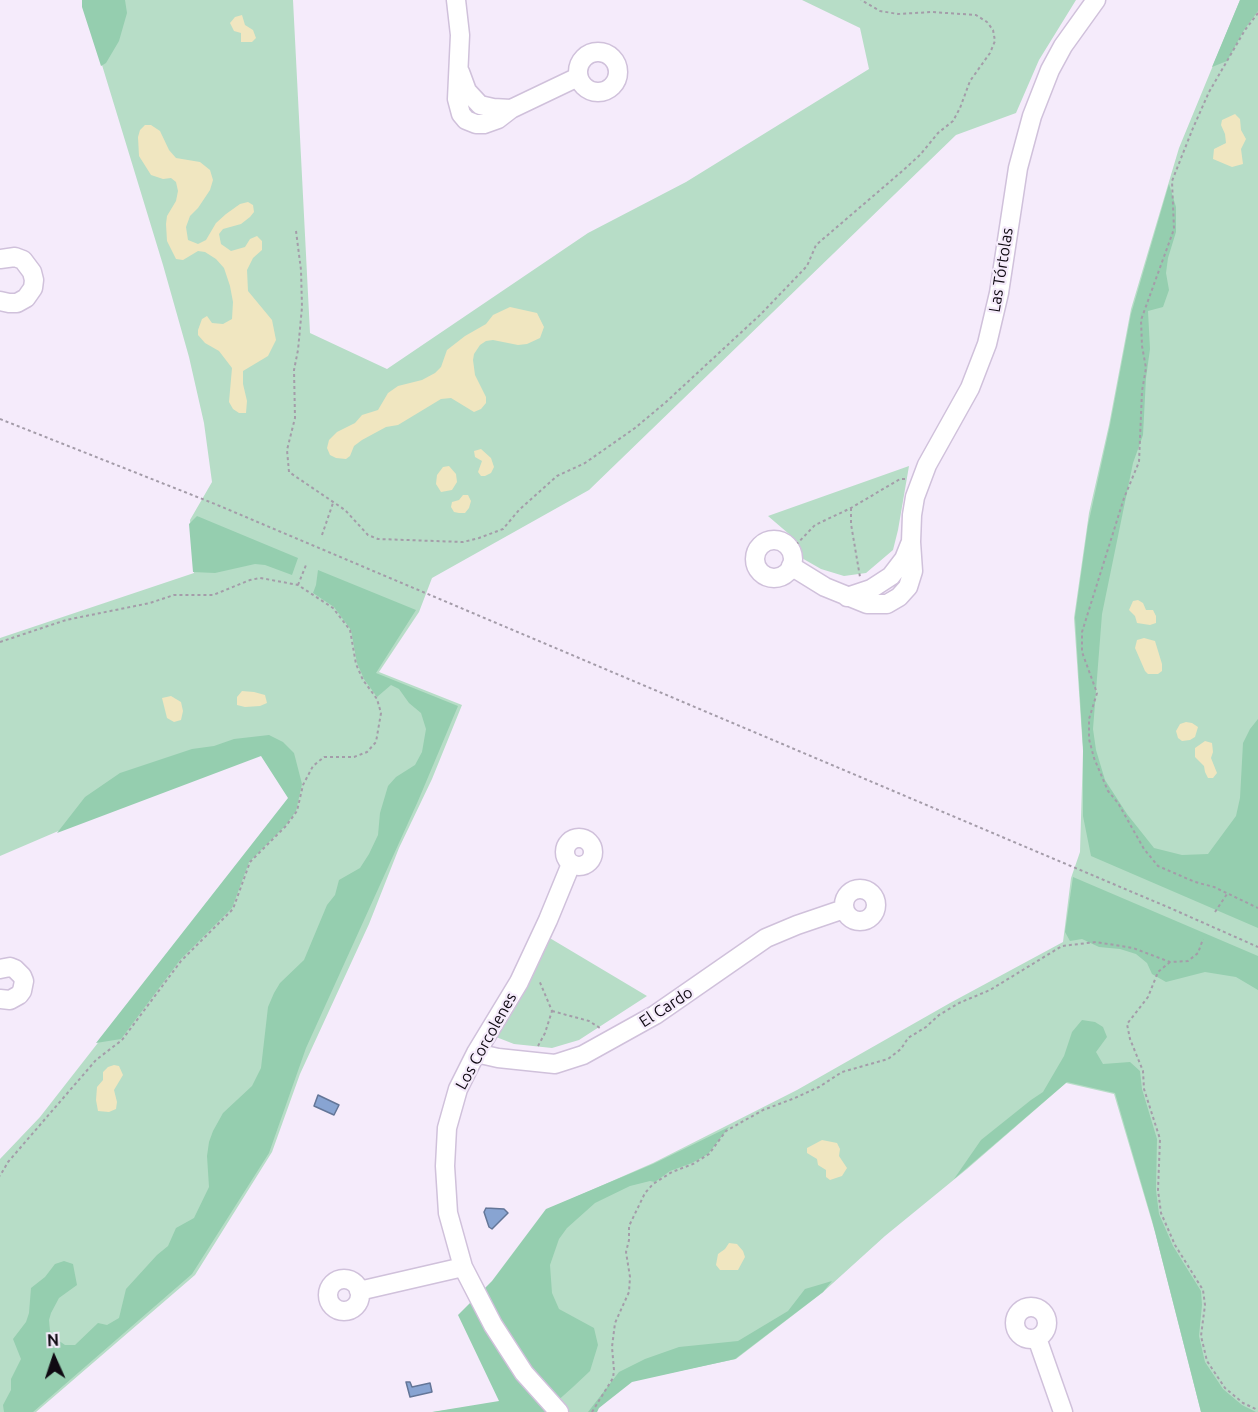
<!DOCTYPE html>
<meta charset="utf-8">
<style>
body{margin:0}
#map{position:relative;width:1258px;height:1412px;overflow:hidden;background:#f5ebfb;font-family:Ubuntu,sans-serif}
canvas{display:block}
.north{position:absolute;left:24px;top:1328px;width:60px;height:60px;-webkit-text-stroke:4px #f5ebfb;paint-order:stroke;rotate:357deg;font-size:16px;font-weight:700;line-height:24px;text-align:center;color:#0f0a12}
.north::after{content:'';display:block;margin:auto;width:21px;height:27px;background:#0f0a12;clip-path:polygon(50% 0,100% 100%,50% 72%,0 100%)}
</style>
<div id="map">
<canvas width="1258" height="1412"></canvas>
<div class="north">N</div>
</div>
<script>
const c = document.querySelector('canvas').getContext('2d');
c.lineJoin = 'round';
function fillPath(path, color) { c.fillStyle = color; c.fill(path, 'evenodd'); }
const shape = rows => new Path2D(rows.map(r => 'M' + r).join(''));
function strokePath(path, color, width, dash) { c.strokeStyle = color; c.lineWidth = width; c.lineCap = dash ? 'butt' : 'round'; c.setLineDash(dash || []); c.stroke(path); }
function write(font, color, halo, rows, align = 'center') {
  c.font = font + ' Ubuntu,sans-serif'; c.lineWidth = 4.5; c.setLineDash([]); c.textBaseline = 'middle'; c.strokeStyle = halo; c.fillStyle = color; for (const [text, x, y, turn = 0] of rows) {
    c.save(); c.translate(x, y); c.rotate((+turn || 0) * Math.PI / 180); c.textAlign = isNaN(turn) ? turn : align; if (halo) c.strokeText(text, 0, 0); c.fillText(text, 0, 0); c.restore();
  }
}
const green = shape([
 [83,0,293,0,310,333,387,369,588,233,686,182,869,69,860,28,802,0,1076,0,1039,60,1016,113,956,135,589,490,432,578,419,612,379,672,462,705,432,779,399,848,369,924,300,1074,272,1152,195,1275,36,1412,0,1412,0,1159,40,1117,290,797,262,754,56,832,0,856,0,638,194,573,190,520,212,482,204,423,189,357,163,265,84,6],
 [1240,0,1258,0,1258,1412,1201,1412,1155,1232,1114,1094,1066,1083,967,1169,885,1236,822,1293,736,1359,632,1381,598,1408,597,1412,433,1412,501,1402,491,1284,546,1210,653,1163,797,1090,950,1003,1063,942,1071,878,1080,852,1083,751,1074,618,1089,513,1109,425,1131,309,1179,148],
 [909,466,898,530,893,550,866,573,844,576,821,569,800,557,789,534,768,516],
 [548,937,647,996,579,1040,552,1048,514,1044,491,1035]
]);
const forest = shape([
 [82,0,125,0,127,13,119,41,106,63,101,66,82,7],
 [1240,0,1258,0,1258,11,1244,30,1227,61,1212,67],
 [1169,184,1176,207,1176,232,1168,258,1166,273,1169,290,1163,307,1148,311,1150,349,1146,378,1143,435,1133,463,1102,614,1093,729,1096,750,1105,780,1127,814,1154,848,1182,855,1208,854,1236,816,1240,798,1243,743,1250,729,1258,719,1258,928,1091,856,1083,816,1083,747,1075,617,1088,525,1110,425,1131,314],
 [197,516,298,558,292,575,265,565,255,564,215,573,193,572,189,524],
 [318,570,416,610,376,673,458,706,418,801,306,1048,269,1153,192,1274,33,1412,4,1412,3,1405,11,1390,11,1379,21,1359,13,1339,26,1322,29,1313,31,1288,45,1277,55,1264,64,1261,73,1264,77,1285,59,1298,51,1313,49,1320,50,1331,55,1338,65,1345,75,1345,98,1323,107,1325,119,1318,126,1289,157,1255,168,1246,176,1228,194,1218,209,1187,207,1156,209,1142,213,1131,223,1113,252,1086,261,1068,268,1007,274,993,280,983,304,960,327,905,335,895,339,880,360,868,369,854,378,835,380,813,388,786,396,777,415,765,422,752,426,729,421,713,409,703,399,689,391,685,377,697,364,679,357,663,351,630,334,607,313,593,316,585],
 [269,735,283,742,294,753,302,784,296,811,285,826,249,862,232,908,180,960,121,1039,96,1043,288,798,261,756,57,833,85,797,120,773,192,749,214,746,234,739],
 [1073,877,1258,956,1258,990,1236,977,1205,972,1166,982,1152,974,1147,963,1136,954,1120,949,1099,947,1082,939,1070,941,1065,932],
 [1082,1020,1095,1022,1103,1027,1107,1037,1096,1052,1103,1064,1130,1062,1140,1071,1142,1089,1157,1139,1156,1190,1159,1214,1173,1246,1201,1291,1202,1305,1199,1336,1205,1362,1223,1389,1242,1405,1256,1412,1201,1412,1152,1220,1115,1093,1067,1082,954,1179,981,1140,1031,1100,1043,1092,1064,1056,1072,1032],
 [729,1127,708,1154,692,1163,670,1171,655,1182,650,1181,630,1186,595,1203,567,1228,559,1239,550,1265,552,1293,559,1309,594,1328,598,1345,590,1371,573,1387,545,1412,432,1412,499,1401,458,1315,492,1281,546,1209,653,1164],
 [832,1281,823,1292,735,1359,632,1382,599,1408,597,1412,588,1412,619,1372,645,1359,679,1347,738,1341,788,1311,805,1289]
]);
const sand = shape([
 [242,15,245,25,253,30,256,38,252,42,241,42,241,33,234,31,230,23,235,17],
 [1235,114,1240,119,1241,130,1246,139,1241,149,1243,164,1232,167,1213,159,1214,149,1226,143,1225,134,1221,125,1222,120],
 [145,125,151,125,160,131,169,150,176,158,200,162,210,170,213,180,210,190,198,208,190,216,186,227,188,240,198,244,206,240,216,223,226,214,240,204,248,202,253,205,254,212,250,217,241,224,223,229,219,234,221,244,231,251,245,247,250,239,257,236,262,241,262,250,253,258,247,270,248,291,272,320,276,340,268,356,243,371,243,384,247,401,246,413,239,413,233,409,229,402,232,368,219,351,205,343,198,335,198,330,202,319,207,316,212,323,223,324,232,319,233,302,230,286,224,268,216,259,205,252,198,251,183,260,176,259,167,241,166,224,167,216,176,201,178,191,176,182,171,178,163,179,151,175,139,156,138,137,140,130],
 [510,307,537,313,544,327,540,338,527,344,518,345,493,340,486,341,480,345,474,354,473,360,475,375,486,397,486,403,481,409,474,412,451,398,441,399,398,425,386,427,362,440,354,446,350,456,346,459,336,458,330,455,327,448,329,440,337,432,355,423,362,415,378,410,388,393,398,386,422,380,435,373,441,367,447,350,465,336,486,324,493,315],
 [481,449,491,458,494,467,491,473,485,476,481,476,478,472,482,461,475,457,474,451],
 [449,466,456,474,457,482,452,490,441,492,436,484,437,475,443,467],
 [463,495,468,495,471,501,469,508,465,513,459,513,454,512,451,507,452,502,459,500],
 [1138,600,1143,603,1146,610,1153,610,1156,616,1156,623,1150,625,1137,623,1135,616,1129,610,1133,601],
 [1144,638,1155,641,1162,664,1162,671,1158,674,1148,674,1145,671,1135,648,1137,640],
 [242,691,254,692,265,695,267,703,260,706,245,707,237,705,237,697],
 [171,696,181,702,183,711,181,720,174,722,167,718,162,698],
 [1186,722,1192,723,1198,727,1195,737,1190,740,1182,741,1178,738,1176,731,1180,724],
 [1205,741,1212,743,1213,752,1211,758,1217,773,1213,778,1208,778,1205,772,1204,766,1195,757,1195,748],
 [114,1065,119,1066,123,1075,114,1090,117,1102,116,1109,109,1112,98,1111,96,1100,97,1087,103,1080,103,1072,108,1067],
 [822,1140,837,1143,840,1149,839,1156,847,1168,842,1176,830,1180,826,1177,826,1170,818,1165,817,1159,807,1153,807,1148],
 [729,1243,737,1244,743,1251,745,1257,738,1270,720,1270,716,1265,718,1254,725,1249]
]);
const water = shape([
 [318,1095,339,1105,334,1115,314,1106,318,1095],
 [486,1208,504,1209,508,1213,492,1229,489,1227,484,1212,486,1208],
 [406,1382,410,1382,412,1387,430,1383,432,1392,410,1397,406,1382]
]);
const path = shape([
 [1258,13,1245,30,1209,92,1193,128,1172,181,1174,229,1141,320,1142,346,1146,368,1142,391,1139,462,1124,498,1082,632,1082,652,1097,693,1089,719,1089,739,1094,758,1108,791,1118,803,1144,849,1158,866,1195,882,1214,887,1258,908],
 [296,231,301,270,302,307,298,350,294,370,295,418,287,450,289,472,345,510,368,535,378,539,463,542,479,538,503,529,519,510,557,476,585,463,635,428,666,402,761,314,807,266,816,245,900,173,920,155,938,133,953,121,960,108,970,81,990,53,995,41,993,30,987,22,976,15,932,12,898,14,880,11,861,0],
 [0,419,215,504,1170,908,1258,947],
 [851,508,851,524,860,577],
 [322,535,333,503],
 [792,549,815,525,851,508,900,479,906,479],
 [298,585,306,565],
 [0,642,66,620,150,603,174,595,213,595,250,580,260,578,277,581,298,585,333,608,350,630,356,664,363,680,377,699,381,713,376,742,367,752,354,757,324,757,313,766,303,785,297,811,286,826,250,862,233,909,181,961,122,1040,96,1060,8,1162,0,1176],
 [1215,912,1227,894],
 [1170,962,1158,972,1148,997,1127,1024,1130,1039,1143,1071,1144,1089,1160,1139,1158,1190,1161,1213,1175,1245,1203,1290,1205,1305,1201,1336,1207,1361,1225,1388,1243,1403,1258,1410],
 [552,1011,589,1021,600,1028],
 [538,1046,545,1033,552,1011,539,980],
 [592,1412,613,1378,614,1370,612,1347,615,1323,629,1292,630,1277,626,1252,629,1240,629,1226,645,1193,653,1184,672,1172,693,1164,709,1154,726,1131,763,1110,795,1098,819,1087,842,1072,888,1059,901,1049,908,1038,926,1027,939,1015,959,1003,990,990,1062,946,1096,942,1133,948,1170,962,1188,961,1198,953,1203,939]
]);
const minor = shape([
 [456,0,460,35,457,99,461,114,466,120,476,124,484,124,498,119,511,109,578,77],
 '578 72a20 20 0 1 1 40 0a20 20 0 1 1-40 0Z',
 [460,72,467,91,480,105,493,108,511,109],
 [0,259,15,257,23,260,32,272,34,280,33,288,26,298,17,303,9,303,0,301],
 '755 559a19 19 0 1 1 38 0a19 19 0 1 1-38 0Z',
 [791,566,825,587,867,604,887,604,899,597,908,587,913,571,911,542,912,515,915,497,927,465,970,388,987,344,999,293,1018,168,1032,116,1050,70,1063,46,1096,0],
 [847,597,871,589,891,576,904,559,910,544],
 '565 852a14 14 0 1 1 28 0a14 14 0 1 1-28 0Z',
 '844 905a16 16 0 1 1 32 0a16 16 0 1 1-32 0Z',
 [0,969,10,967,15,969,22,976,24,981,22,991,19,995,10,1000,0,999],
 [476,1053,498,1058,555,1064,583,1055,655,1015,766,938,797,925,844,909],
 '328 1295a16 16 0 1 1 32 0a16 16 0 1 1-32 0Z',
 [359,1291,463,1267],
 '1015 1323a16 16 0 1 1 32 0a16 16 0 1 1-32 0Z',
 [1037,1338,1063,1412],
 [559,1412,524,1373,493,1325,463,1267,448,1213,445,1166,447,1128,458,1089,476,1053,519,982,548,920,571,864]
]);
const streetNames = [
 ["Las Tórtolas",1001,270,-81],
 ["El Cardo",666,1007,-33],
 ["Los Corcolenes",486,1041,-61]
];
fillPath(green, '#b7ddc7');
fillPath(forest, '#95ceaf');
fillPath(sand, '#f0e6c0');
fillPath(water, '#88a4d2');
strokePath(water, '#647698', 1.5);
strokePath(minor, '#d0c1db', 21);
strokePath(path, '#a49ca9', 2, [3, 3]);
strokePath(minor, '#fff', 18);
write('16px', '#0f0a12', '#f5ebfb', streetNames);
</script>
